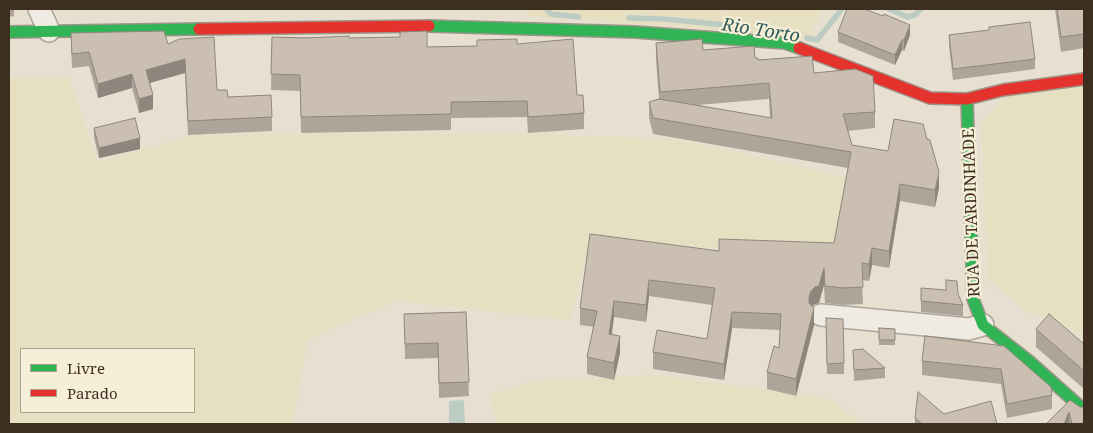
<!DOCTYPE html>
<style>
body{margin:0}
#map{position:relative;width:1093px;height:433px;overflow:hidden;background:#e7e0d1;font-family:"Noto Serif",serif}
canvas{display:block}
.frame{position:absolute;inset:0;border:10px solid #3d2e20;pointer-events:none}
.legend{position:absolute;left:20px;top:348px;width:175px;height:65px;box-sizing:border-box;background:#f7eed8;border:1px solid #ada18e;margin:0;padding:6px 9px;list-style:none;font-size:15px;color:#3d2e20}
.legend li{display:flex;align-items:center;gap:10px;height:25px}
.legend b{width:25px;border:1px solid #ada18e}
</style>
<div id="map">
<canvas width="1093" height="433"></canvas>
<div class="frame"></div>
<ul class="legend">
<li><b style="height:6px;background:#30b455"></b>Livre</li>
<li><b style="height:6px;background:#e5322d"></b>Parado</li>
</ul>
</div>
<script>
const c = document.querySelector('canvas').getContext('2d');
c.lineJoin = 'round';
function fillPath(path, color) { c.fillStyle = color; c.fill(path, 'evenodd'); }
const shape = rows => new Path2D(rows.map(r => 'M' + r).join(''));
function strokePath(path, color, width, dash) { c.strokeStyle = color; c.lineWidth = width; c.lineCap = dash ? 'butt' : 'round'; c.setLineDash(dash || []); c.stroke(path); }
function write(font, color, halo, rows, align = 'center') {
  c.font = font + ' "Noto Serif",serif'; c.lineWidth = 4.5; c.setLineDash([]); c.textBaseline = 'middle'; c.strokeStyle = halo; c.fillStyle = color; for (const [text, x, y, turn = 0] of rows) {
    c.save(); c.translate(x, y); c.rotate((+turn || 0) * Math.PI / 180); c.textAlign = isNaN(turn) ? turn : align; if (halo) c.strokeText(text, 0, 0); c.fillText(text, 0, 0); c.restore();
  }
}
const farmland = shape([
 [526,9,823,9,809,37,527,16],
 [9,77,68,77,98,162,195,135,505,133,678,139,854,179,850,258,590,239,570,320,395,301,308,339,292,424,9,424],
 [21,349,194,349,194,412,21,412],
 [1084,87,1084,335,1026,311,988,279,981,122,1007,94],
 [658,375,829,399,863,424,498,424,490,395,535,381]
]);
const water = shape([
 [464,400,465,424,449,424,449,401]
]);
const stream = shape([
 [546,9,551,14,579,17],
 [889,9,907,17,915,15,921,9],
 [629,18,664,19,736,26],
 [807,38,817,40,842,9]
]);
const street = shape([
 [39,9,49,31],
 [821,315,969,329,983,325]
]);
const fast = shape([
 [429,26,635,32,785,43,799,48],
 [9,32,199,29],
 [967,99,973,299,983,325,1029,361,1084,410]
]);
const jam = shape([
 [199,29,429,26],
 [799,48,930,98,967,99,1003,90,1084,79]
]);
const wall = shape([
 [9,9,14,9,14,16,9,17],
 [1055,9,1084,9,1084,48,1061,52],
 [838,32,910,35,904,51,902,50,895,65,838,42],
 [71,33,168,44,217,90,228,97,272,117,272,131,188,135,185,73,149,83,153,109,139,113,132,88,98,98,89,66,72,68,71,47],
 [949,35,1035,59,1035,69,953,80,949,46],
 [272,37,349,38,427,47,477,46,517,44,577,95,584,113,584,129,528,133,527,117,451,118,451,130,301,133,300,91,271,90],
 [656,43,755,58,758,60,814,73,875,112,875,128,848,131,852,145,939,188,935,207,900,201,889,268,872,265,869,281,862,280,863,304,843,305,825,303,824,285,819,303,815,304,812,306,814,325,796,396,767,389,767,372,779,348,780,330,732,328,724,380,653,369,653,352,707,339,712,305,649,296,646,322,614,317,612,334,620,353,614,380,587,374,587,357,594,327,580,325,580,308,719,251,834,243,848,168,653,134,649,118,649,102,659,99,656,60],
 [769,99,770,118,698,105],
 [94,128,140,149,99,158,94,138],
 [958,294,963,305,963,316,921,312,921,301],
 [466,312,469,396,439,398,438,358,405,359,404,314],
 [826,328,844,363,844,374,827,374],
 [879,328,895,329,895,345,879,345],
 [1036,329,1084,344,1084,389,1036,347],
 [1004,346,1052,395,1052,409,1007,418,1001,384,922,375,922,361],
 [853,350,885,368,885,378,854,381],
 [1080,407,1084,424,1046,424],
 [915,418,997,424,915,424]
]);
const shadedWall = shape([
 [910,25,910,35,904,51,904,40],
 [902,40,902,50,895,65,895,55],
 [185,59,185,73,146,84,146,70],
 [132,74,132,88,98,98,98,84],
 [153,95,153,109,139,113,139,99],
 [140,138,140,149,99,158,99,148],
 [939,172,939,188,935,207,935,190],
 [900,184,900,201,889,268,889,251],
 [872,248,872,265,869,281,869,264],
 [824,268,824,285,819,303,815,304,811,307,809,313,809,297],
 [649,280,649,296,646,322,646,305],
 [614,301,614,317,609,350,609,334],
 [814,308,814,325,796,396,796,379],
 [732,312,732,328,724,380,724,364],
 [620,336,620,353,614,380,614,363],
 [1069,412,1069,424,1064,424]
]);
const building = shape([
 [847,9,864,9,883,16,884,14,910,25,904,40,902,40,895,55,838,32,847,9],
 [1057,9,1084,9,1084,34,1061,37,1057,9],
 [1030,22,1035,59,953,69,949,35,989,30,989,27,1030,22],
 [164,31,168,44,179,39,214,37,217,90,227,90,228,97,271,95,272,117,188,121,185,59,146,70,153,95,139,99,132,74,98,84,89,52,72,54,71,33,164,31],
 [427,31,427,47,477,46,477,40,517,39,517,44,573,39,577,95,583,95,584,113,528,117,527,101,451,102,451,114,301,117,300,75,271,74,272,37,307,38,349,36,349,38,400,37,400,32,427,31],
 [702,39,703,50,754,46,755,58,758,58,758,60,812,56,814,73,855,69,873,76,875,112,843,114,852,145,888,151,894,119,923,124,927,139,930,140,939,172,935,190,900,184,889,251,872,248,869,264,862,263,863,287,843,288,825,286,824,268,819,286,815,287,811,291,809,297,809,303,814,308,796,379,767,372,774,346,779,348,781,314,732,312,724,364,653,352,657,330,707,339,715,288,649,280,646,305,614,301,609,334,620,336,614,363,587,357,597,311,580,308,590,234,719,251,719,239,834,243,851,152,653,118,649,102,659,99,772,118,769,83,660,92,656,43,702,39],
 [135,118,140,138,99,148,94,128,135,118],
 [946,280,957,281,958,294,963,305,921,301,921,288,946,290,946,280],
 [466,312,469,382,439,383,438,343,405,344,404,314,466,312],
 [1049,314,1084,344,1084,371,1036,329,1049,314],
 [826,318,843,319,844,363,827,364,826,318],
 [879,328,895,329,895,340,879,340,879,328],
 [925,336,1004,346,1051,387,1052,395,1007,404,1001,369,922,361,925,336],
 [863,349,885,368,854,370,853,350,863,349],
 [918,392,944,414,991,401,997,424,922,424,915,418,918,392],
 [1070,400,1080,407,1084,407,1084,424,1072,424,1069,412,1064,424,1046,424,1070,400]
]);
const streetNames = [
 ["RUA DE TARDINHADE",972,213,-92]
];
const waterNames = [
 ["Rio Torto",761,31,9]
];
fillPath(farmland, '#e6dfc2');
fillPath(water, '#bcccc2');
strokePath(stream, '#bcccc2', 5.5);
strokePath(street, '#ada599', 24);
strokePath(fast, '#9c958a', 14);
strokePath(jam, '#9c958a', 14);
strokePath(street, '#efebe3', 21);
strokePath(fast, '#30b455', 11);
strokePath(jam, '#e5322d', 11);
fillPath(wall, '#afa499');
fillPath(shadedWall, '#8e867d');
fillPath(building, '#cbbfb2');
strokePath(building, '#8e867d', 1);
write('16px', '#3d2e20', '#f7eed8', streetNames);
write('italic 18px', '#2f5d5a', '#f7eed8', waterNames);
</script>
